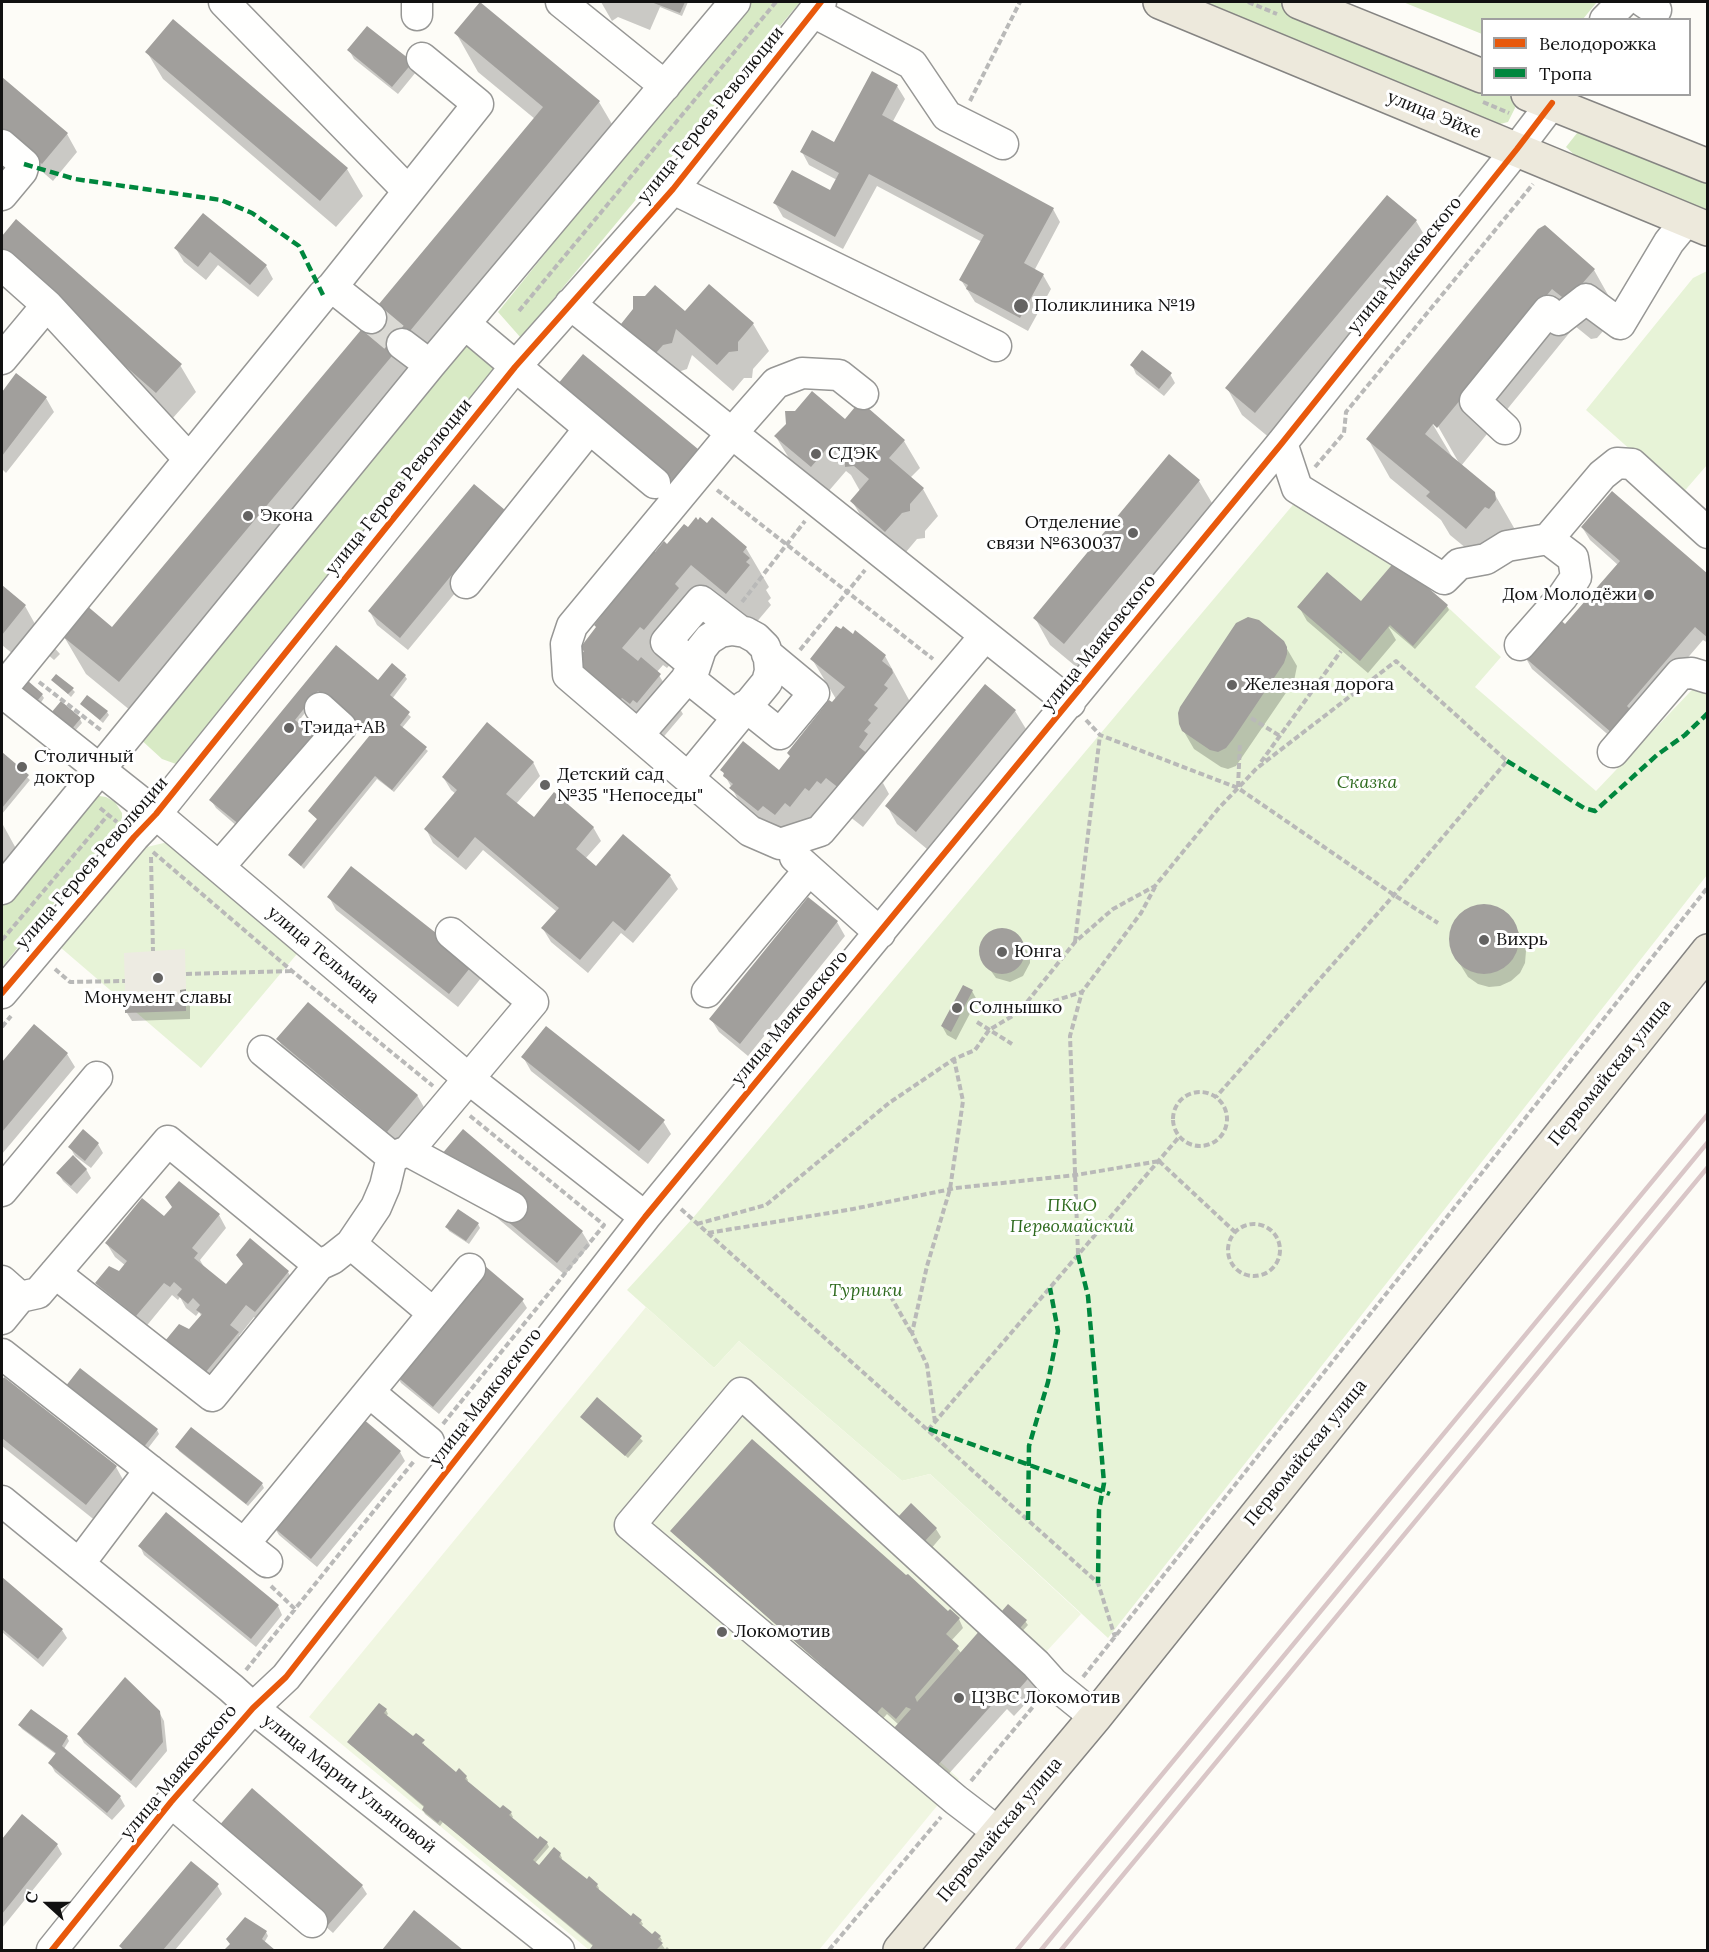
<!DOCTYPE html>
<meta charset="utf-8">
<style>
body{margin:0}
#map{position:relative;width:1709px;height:1952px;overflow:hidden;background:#fdfcf7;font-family:Lora,serif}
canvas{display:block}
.frame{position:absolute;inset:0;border:3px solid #111;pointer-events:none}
.legend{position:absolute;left:1481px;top:18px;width:210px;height:78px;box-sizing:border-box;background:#fff;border:2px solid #a0a0a0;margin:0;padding:8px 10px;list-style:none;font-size:18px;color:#111}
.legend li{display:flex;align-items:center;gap:12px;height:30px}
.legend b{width:30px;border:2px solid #a0a0a0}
.north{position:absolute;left:18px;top:1874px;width:60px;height:60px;-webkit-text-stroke:4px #fff;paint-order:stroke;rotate:291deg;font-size:16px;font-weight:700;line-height:24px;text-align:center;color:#111}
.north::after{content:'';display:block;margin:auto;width:21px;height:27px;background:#111;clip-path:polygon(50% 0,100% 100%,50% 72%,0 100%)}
</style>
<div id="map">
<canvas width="1709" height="1952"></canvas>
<div class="frame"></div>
<ul class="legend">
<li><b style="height:8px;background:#e8590c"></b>Велодорожка</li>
<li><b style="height:8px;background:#00873e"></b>Тропа</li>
</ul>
<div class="north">С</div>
</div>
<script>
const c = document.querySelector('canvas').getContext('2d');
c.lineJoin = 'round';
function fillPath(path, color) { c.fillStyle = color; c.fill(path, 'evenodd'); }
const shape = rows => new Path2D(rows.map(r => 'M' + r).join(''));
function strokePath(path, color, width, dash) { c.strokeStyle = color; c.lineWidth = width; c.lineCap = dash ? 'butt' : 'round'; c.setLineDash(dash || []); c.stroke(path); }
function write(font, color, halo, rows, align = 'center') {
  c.font = font + ' Lora,serif'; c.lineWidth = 6; c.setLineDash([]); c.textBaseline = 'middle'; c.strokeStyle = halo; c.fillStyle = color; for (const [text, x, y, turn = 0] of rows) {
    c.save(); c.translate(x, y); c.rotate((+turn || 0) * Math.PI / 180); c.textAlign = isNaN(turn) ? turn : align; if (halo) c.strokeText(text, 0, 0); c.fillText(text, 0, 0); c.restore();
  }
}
const green = shape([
 [1707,271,1707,465,1681,495,1586,410,1693,278],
 [1313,481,1501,657,1475,687,1596,791,1707,674,1707,875,1108,1638,930,1474,902,1481,739,1341,714,1368,627,1290,692,1219],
 [176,840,302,948,201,1068,60,947,147,847]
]);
const forest = shape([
 [748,2,800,2,521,338,498,312],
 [1200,2,1285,2,1482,82,1482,94,1514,95,1515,108,1508,122,1492,126],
 [1403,2,1597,2,1583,19,1482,20,1482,34],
 [1581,128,1707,178,1707,215,1583,163,1566,147],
 [464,342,494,361,496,371,176,764,162,759,138,737],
 [93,795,106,797,115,802,122,813,122,820,2,967,2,902]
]);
const pitch = shape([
 [646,1307,714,1368,739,1341,902,1481,930,1474,1081,1614,1022,1678,1013,1670,935,1757,959,1779,819,1950,589,1950,309,1717]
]);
const plaza = shape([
 [185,949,186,989,180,990,180,1002,131,1004,131,995,125,995,124,953]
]);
const shadow = shape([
 [601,2,688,2,682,16,660,7,650,30,618,17,612,21],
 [480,3,599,102,622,141,142,720,86,674,63,635,112,629,372,319,535,119,478,72,456,33],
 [349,50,411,63,416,72,398,94,354,59],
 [147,52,347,169,363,196,336,227,163,79],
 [2,79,67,134,77,152,53,181,2,137],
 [897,86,905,99,892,123,1053,209,1060,222,1034,271,1043,275,1051,289,1028,331,975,302,961,280,982,242,877,186,843,249,783,217,775,203,830,192,837,180,809,165,802,152,835,144],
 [1387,197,1416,221,1432,248,1271,439,1242,415,1227,388],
 [203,215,266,266,273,279,258,297,218,265,206,280,184,262,176,249],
 [16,221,180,365,196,392,172,419,2,265,2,238],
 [1538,230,1594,270,1616,309,1604,330,1597,338,1591,339,1575,326,1461,466,1494,493,1517,533,1489,567,1450,535,1441,520,1390,478,1368,439],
 [1435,421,1459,463,1454,460,1432,423],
 [685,313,753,324,769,351,753,369,752,378,744,378,733,391,692,355,687,369,678,372,638,351,622,324],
 [1132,365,1170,374,1175,383,1164,396,1136,374],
 [16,375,46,398,54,412,6,473,2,469,2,394],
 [845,422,904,441,920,468,910,478,923,489,938,516,925,531,925,538,917,539,901,558,868,528,852,501,860,491,851,475,846,471,827,493,792,463,776,437],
 [1169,456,1199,481,1215,508,1080,670,1050,645,1035,618],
 [474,486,504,511,512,524,408,650,377,625,370,612],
 [712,519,746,548,769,587,766,590,771,598,768,601,771,605,749,631,714,602,698,622,701,627,667,668,663,665,657,672,683,714,660,741,645,736,581,648,597,629,602,618,597,610,655,554,688,529,707,525],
 [1582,527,1708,576,1708,643,1703,640,1635,719,1620,745,1532,669,1524,655,1565,626,1618,565,1590,540],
 [2,587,25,606,40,633,19,659,2,645],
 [1447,606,1449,610,1415,649,1388,626,1396,640,1368,673,1307,621,1299,607],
 [1283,642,1297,666,1294,681,1236,766,1228,769,1221,767,1194,749,1183,730],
 [51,644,60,654,54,660,47,654],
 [336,647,378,682,405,676,407,679,392,699,411,717,402,728,428,751,394,792,377,779,304,869,290,855,318,820,309,811,371,736,320,694,297,723,245,833,216,808,211,800],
 [885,656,914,709,887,770,890,774,883,783,889,794,863,827,849,816,813,845,753,827,722,770,779,772,836,699,812,659],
 [53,680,72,689,75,692,71,697],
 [18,685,42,695,44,698,40,704],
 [81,704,107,712,109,715,103,723],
 [1015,711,1026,729,927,849,897,824,887,806],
 [55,717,80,719,82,723,74,732],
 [2,754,30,780,2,814],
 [533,762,540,776,516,804,534,819,593,827,601,841,585,859,596,868,670,876,678,889,633,943,621,933,588,973,551,942,543,929,557,912,483,850,466,870,433,843,426,829,456,794,451,790,443,777],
 [2,823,19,854,2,875],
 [352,868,481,978,458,1007,336,910,329,897],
 [808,899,837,922,845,936,748,1056,719,1032,711,1019],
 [1482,905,1493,906,1502,910,1510,918,1524,941,1526,951,1525,963,1520,973,1511,981,1500,986,1489,987,1478,984,1468,977,1453,953,1450,942,1451,930,1456,921,1463,913,1472,907],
 [1004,929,1017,934,1030,956,1030,963,1023,976,1010,982,996,978,981,957,982,943,985,937,990,932],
 [185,991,190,999,190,1019,132,1021,127,1013,130,997,135,1005,182,1004],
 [972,991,977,1000,956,1040,947,1035,942,1026],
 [34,1026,67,1054,75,1067,2,1154,2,1064],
 [278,1039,417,1095,425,1109,396,1144,286,1053],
 [523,1057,663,1121,671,1134,648,1164,531,1071],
 [83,1131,98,1144,103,1153,91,1168,75,1156,70,1147],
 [86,1169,91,1178,77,1194,63,1181,58,1173],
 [446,1175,582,1232,590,1245,565,1275],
 [219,1215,226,1228,200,1260,204,1267,227,1286,244,1265,238,1255,288,1272,296,1286,263,1324,254,1317,239,1336,245,1346,213,1386,174,1354,202,1317,199,1312,196,1316,186,1308,180,1297,178,1300,172,1295,144,1329,105,1296,97,1283,120,1273,126,1266,115,1257,107,1244,165,1218],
 [478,1224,480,1228,469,1244,449,1231,447,1227],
 [522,1300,527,1308,439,1414,401,1383,396,1374],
 [80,1370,157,1430,159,1434,146,1451],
 [5,1379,116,1467,126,1485,97,1522,2,1446,2,1383],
 [597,1399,643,1441,628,1458,582,1417],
 [191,1429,262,1484,264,1488,248,1506,179,1451,177,1447],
 [400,1452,405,1461,317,1567,279,1535,274,1527],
 [911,1505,936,1529,941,1537,930,1550,904,1526],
 [672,1532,948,1613,959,1619,963,1628,951,1641,962,1654,982,1630,1040,1688,1014,1716,1007,1709,945,1778,899,1725,887,1714,880,1722,828,1671],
 [140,1546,278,1606,282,1615,256,1647,144,1555],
 [2,1579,62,1630,67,1638,43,1667,2,1632],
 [1025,1621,1028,1625,1017,1637,1000,1622],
 [379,1705,386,1710,388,1714,386,1716,418,1750,424,1743,424,1747,456,1774,466,1777,468,1780,467,1782,501,1810,511,1813,513,1817,511,1819,538,1841,547,1843,549,1847,535,1863,539,1867,554,1849,560,1854,562,1858,561,1860,587,1882,597,1885,599,1888,598,1891,631,1918,641,1921,643,1924,641,1926,653,1936,660,1937,662,1940,660,1942,665,1949,667,1947,670,1950,593,1950,594,1947,443,1822,440,1826,425,1814,423,1810,425,1808,348,1742],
 [31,1711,67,1737,69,1741,64,1749,120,1797,125,1806,112,1820,55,1772,50,1763,57,1755,22,1729,20,1726],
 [159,1712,164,1721,167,1751,136,1788,84,1743,79,1734],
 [22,1816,57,1845,62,1854,2,1928,2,1841],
 [224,1837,362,1886,367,1894,333,1933],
 [217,1885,222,1894,175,1950,123,1950,120,1946],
 [414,1913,461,1950,383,1950],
 [266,1932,268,1936,264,1943,272,1950,226,1950,231,1944]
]);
const building = shape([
 [480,2,600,101,405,337,402,344,119,682,61,635,86,605,112,627,371,318,374,310,543,107,454,33],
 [651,2,685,2,680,13],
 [173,19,348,168,320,201,145,52],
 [367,26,413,62,392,87,347,50],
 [872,71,898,85,882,115,1054,208,1024,263,1044,274,1020,318,966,289,968,285,959,280,984,235,869,174,835,237,773,203,792,170,830,190,839,173,800,152,812,130,834,142],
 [2,77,68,133,42,164,2,129],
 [1387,195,1417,220,1255,413,1225,388],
 [203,213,267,265,250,285,210,252,198,267,174,248],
 [16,219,182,364,156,393,2,258,2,236],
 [1545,225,1595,269,1567,301,1552,289,1437,428,1433,424,1425,434,1495,492,1496,500,1489,509,1485,507,1466,529,1426,496,1430,492,1366,439,1538,229],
 [709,284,754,323,738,342,738,351,729,352,717,365,676,329,672,343,663,345,656,353,621,324,633,309,633,296,645,296,655,285,685,311],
 [1142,350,1172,373,1159,389,1130,365],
 [583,354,704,454,678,486,557,385],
 [16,373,47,397,2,456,2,392],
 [812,391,845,419,860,401,905,440,889,458,924,488,910,504,910,511,902,513,885,532,850,501,869,479,854,466,845,467,845,458,830,445,811,467,774,436,786,424,785,411,795,411],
 [1169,454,1200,480,1064,644,1033,618],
 [474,484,505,510,400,638,368,611],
 [1612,491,1708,574,1708,638,1695,627,1627,706,1631,710,1612,733,1522,655,1556,616,1565,624,1620,561,1581,527],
 [696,517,698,520,700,517,707,523,712,517,747,547,743,552,750,558,746,562,750,565,726,594,691,565,675,584,679,588,644,630,640,627,622,648,638,661,641,657,661,674,637,703,633,700,630,704,622,698,618,702,578,668,576,661,584,651,580,648,596,627,594,625,602,615,595,609,651,548,655,552,664,541,667,544,684,524,688,527],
 [1396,560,1448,605,1413,646,1390,625,1360,661,1297,607,1327,572,1361,601],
 [2,585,26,605,2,635],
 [1248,617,1259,620,1284,641,1287,647,1287,654,1284,663,1233,739,1226,748,1218,752,1210,750,1182,731,1179,724,1178,713,1180,707,1236,623],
 [836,626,841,629,843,626,853,634,855,630,886,655,882,661,892,669,893,673,884,685,888,688,874,705,878,708,868,720,871,723,864,731,868,734,859,747,868,754,840,789,826,778,821,784,817,781,809,791,805,788,790,807,785,803,775,815,763,806,758,811,729,788,733,784,723,776,724,773,720,770,743,741,779,770,790,756,787,753,829,700,832,702,845,687,810,659],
 [336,645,378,680,392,663,406,675,390,695,410,712,400,725,427,747,392,790,375,776,301,866,288,855,317,819,308,811,370,735,318,691,295,720,314,736,240,825,209,800],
 [20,674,43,694,37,701,14,681],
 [56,674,74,688,68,694,51,680],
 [985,684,1016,710,916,832,885,806],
 [87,695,108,711,100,720,80,704],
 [61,701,81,718,71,730,51,713],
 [487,722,534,762,506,794,534,817,554,792,594,827,576,849,596,866,623,834,671,875,625,931,613,921,580,960,541,928,559,908,475,837,458,858,424,829,457,790,442,777],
 [2,752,29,775,2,808],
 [351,866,474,963,449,994,327,897],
 [808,897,838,921,740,1044,709,1019],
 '1449 939a35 35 0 1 1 70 0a35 35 0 1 1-70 0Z',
 '979 951a23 23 0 1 1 46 0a23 23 0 1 1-46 0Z',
 [963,985,973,990,951,1032,941,1026],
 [186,989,186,1011,125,1013,125,995,131,995,131,1004,180,1002,180,990],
 [308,1002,418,1095,387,1132,276,1039],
 [34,1024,68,1053,2,1132,2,1062],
 [546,1026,665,1120,639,1151,521,1057],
 [83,1129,99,1143,85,1161,68,1147],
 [463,1129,583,1231,557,1263,436,1161],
 [73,1155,87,1169,71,1186,56,1173],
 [179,1181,220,1214,192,1248,198,1253,194,1258,226,1284,243,1264,236,1255,250,1238,289,1271,255,1312,246,1305,230,1325,239,1332,205,1373,165,1341,179,1324,189,1329,202,1314,196,1310,200,1305,193,1298,188,1304,177,1295,182,1289,174,1282,170,1287,164,1283,136,1316,95,1283,109,1266,119,1271,127,1261,105,1243,142,1198,164,1216,172,1207,165,1197],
 [458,1209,479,1223,466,1241,445,1227],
 [485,1266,524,1299,433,1407,394,1374],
 [80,1368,158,1429,143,1448,65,1387],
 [4,1377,117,1466,86,1505,2,1438,2,1380],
 [597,1397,642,1436,625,1456,580,1417],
 [362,1418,401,1451,311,1559,272,1526],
 [191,1427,263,1483,246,1504,175,1447],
 [752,1439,906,1575,908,1574,948,1611,950,1609,960,1618,946,1634,959,1646,915,1697,917,1702,982,1628,1033,1673,1006,1704,999,1697,937,1766,894,1728,911,1709,906,1707,896,1719,882,1707,875,1715,866,1705,824,1669,825,1668,670,1531],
 [911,1503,937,1528,924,1542,898,1517],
 [166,1512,279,1605,251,1639,138,1546],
 [2,1577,63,1629,38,1659,2,1629],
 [1008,1604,1027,1620,1015,1634,996,1618],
 [125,1677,160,1711,163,1742,131,1781,77,1734],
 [379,1703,387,1709,384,1713,413,1736,416,1733,425,1740,422,1743,456,1772,459,1768,467,1776,465,1779,500,1808,503,1805,512,1812,509,1815,538,1839,540,1836,548,1842,533,1860,539,1865,554,1847,561,1853,559,1857,587,1879,589,1876,598,1884,596,1887,631,1916,633,1913,642,1920,639,1923,652,1934,655,1931,661,1936,658,1939,663,1943,656,1950,592,1950,590,1949,593,1945,440,1820,438,1823,422,1810,424,1806,347,1742],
 [31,1709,68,1736,62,1746,121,1796,107,1813,48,1763,56,1753,18,1725],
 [252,1788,363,1885,328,1925,217,1828],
 [22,1814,58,1844,2,1914,2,1839],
 [191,1861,219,1884,163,1950,124,1950,119,1946],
 [414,1910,463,1950,382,1950],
 [245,1917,267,1931,262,1939,275,1950,224,1950,230,1944,226,1939]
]);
const minorTunnel = shape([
 [371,318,402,344]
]);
const path = shape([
 [1248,2,1277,14],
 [970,101,1020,2],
 [1483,102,1509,113],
 [519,311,776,2],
 [1315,467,1344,433,1346,412,1533,184],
 [717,490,933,659],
 [742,602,805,521],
 [800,650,865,570],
 [39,682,102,731],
 [1251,718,1280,736],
 [1086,720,1100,735,1238,788,1394,895,1438,923],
 [1261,762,1341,651],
 [1238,787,1240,743],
 [100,808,117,822],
 [153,852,292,971,433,1086],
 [151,857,153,951],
 [2,940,108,815],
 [1075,942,1100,735],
 [55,969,70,982,125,981],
 [186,974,291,971],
 [1019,1012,1082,992,1141,913,1155,887],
 [977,1022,1012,1044],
 [2,1027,11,1016],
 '1173 1119a27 27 0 1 1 54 0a27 27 0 1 1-54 0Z',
 [1159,1161,1235,1232],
 [681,1209,1098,1583,1115,1637],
 [697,1224,766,1205,889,1103,954,1059,975,1050,989,1030,1019,1012,1075,942,1113,909,1155,886,1218,809,1257,768,1396,661,1507,761,1394,895,1216,1097],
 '1228 1250a26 26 0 1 1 52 0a26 26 0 1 1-52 0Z',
 [708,1233,853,1209,956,1188,1076,1175,1159,1161],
 [1078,1254,1070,1036,1082,992],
 [886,1288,911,1332],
 [935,1422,927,1365,912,1333,927,1266,950,1189,963,1101,954,1059],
 [443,1424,604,1225,469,1115],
 [928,1430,1179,1137],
 [271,1586,295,1609],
 [246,1670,414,1461],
 [1083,1677,1708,887],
 [971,1781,1037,1702],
 [829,1950,941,1817]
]);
const minor = shape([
 [224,2,408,191],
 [561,2,665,86],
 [1644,2,1656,10],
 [813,12,912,64,947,116,1003,144],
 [417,15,417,2],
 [1605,20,1623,2],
 [2,145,24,164,22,171,2,195],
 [673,189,996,346],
 [2,265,47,305,189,459],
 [332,287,371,318],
 [570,304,1070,703],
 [465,324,655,483],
 [402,344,430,365],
 [2,359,47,305],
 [863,394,839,375,802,373,776,383,732,433,572,626,566,644,568,675,750,831,780,844,820,831,985,636],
 [1505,429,1475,401,1548,311,1559,320,1586,299,1620,324,1669,242,1687,220],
 [1282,443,1297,488,1444,579,1459,564,1486,559,1507,546,1548,539,1602,475,1617,463,1632,464,1708,533],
 [466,583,589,429],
 [1520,645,1563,596,1576,577,1573,558,1548,539],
 [695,666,666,642,701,601,740,631],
 [687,677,737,717],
 [2,689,323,295,332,287,478,104,422,58],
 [2,692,156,814,469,1079,645,1217],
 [745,706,780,734,814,693,767,654],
 [638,735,694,670,701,649,709,639,720,632,732,630,745,632,756,638,765,647,769,659,770,671,767,682,688,778],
 [1613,752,1680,674,1692,673,1708,678],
 [795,857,880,933],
 [219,867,341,727,320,708],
 [2,889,430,365,735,2],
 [707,992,809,870],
 [2,993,134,837,156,814,515,367,673,189,821,2],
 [263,1051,392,1157,408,1151,533,1002,451,933],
 [408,1151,512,1207],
 [2,1191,97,1077],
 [351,1244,433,1313],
 [55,1273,212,1396,319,1265,332,1259,351,1244,376,1207,385,1186,392,1157],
 [2,1281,20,1297],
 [2,1319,20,1297,38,1293,168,1141,319,1265],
 [2,1354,267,1562],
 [369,1392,429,1442],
 [2,1501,231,1688,253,1708,559,1950],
 [244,1544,470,1269],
 [79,1564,150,1470],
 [171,1802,312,1922],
 [998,1832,956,1800,630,1525,741,1393,1036,1664,1053,1683,1095,1717],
 [52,1950,171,1802,253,1708,286,1677,645,1217,1282,443,1517,149,1552,103]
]);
const major = shape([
 [1160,2,1708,229],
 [1299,2,1482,76],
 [1528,94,1708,166],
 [900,1950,1095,1717,1708,951]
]);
const rail = shape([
 [1017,1950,1708,1114],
 [1041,1950,1708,1142],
 [1061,1950,1708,1167]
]);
const quiet = shape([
 [24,164,75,179,221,200,252,213,299,246,323,295],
 [1507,761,1584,808,1595,811,1657,755,1685,735,1708,713],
 [1078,1255,1088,1296,1104,1483,1099,1510,1098,1583],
 [929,1429,1110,1494],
 [1028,1520,1029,1446,1048,1382,1058,1331,1050,1288]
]);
const cycleway = shape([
 [2,993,134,837,156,814,515,367,673,189,821,2],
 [52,1950,171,1802,253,1708,286,1677,645,1217,1282,443,1517,149,1552,103]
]);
const markers = [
 [1021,306,8,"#646362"],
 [816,454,6,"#646362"],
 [248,516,6,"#646362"],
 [1133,533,6,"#646362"],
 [1649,595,6,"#646362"],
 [1232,685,6,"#646362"],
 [289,728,6,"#646362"],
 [22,767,6,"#646362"],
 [545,785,6,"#646362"],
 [1484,940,6,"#646362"],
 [1002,952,6,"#646362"],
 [158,978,6,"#646362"],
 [957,1008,6,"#646362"],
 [722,1632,6,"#646362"],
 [959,1698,6,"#646362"]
];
const streetNames = [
 ["улица Героев Революции",711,115,-51],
 ["улица Эйхе",1434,115,22],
 ["улица Маяковского",1405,265,-51],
 ["улица Героев Революции",399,487,-51],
 ["улица Маяковского",1099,643,-51],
 ["улица Героев Революции",92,863,-49],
 ["улица Тельмана",323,955,40],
 ["улица Маяковского",790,1018,-50],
 ["Первомайская улица",1610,1073,-51],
 ["улица Маяковского",486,1397,-52],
 ["Первомайская улица",1306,1453,-51],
 ["улица Маяковского",179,1772,-50],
 ["улица Марии Ульяновой",349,1784,38],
 ["Первомайская улица",1000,1830,-50]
];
const poiNames = [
 ["Поликлиника №19",1034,306],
 ["СДЭК",828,454],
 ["Экона",260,516],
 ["Отделение",1121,523,"right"],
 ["связи №630037",1121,544,"right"],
 ["Дом Молодёжи",1637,595,"right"],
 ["Железная дорога",1244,685],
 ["Тэида+АВ",301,728],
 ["Столичный",34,757],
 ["доктор",34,778],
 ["Детский сад",557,775],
 ["№35 \"Непоседы\"",557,796],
 ["Вихрь",1496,940],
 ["Юнга",1014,952],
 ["Монумент славы",158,998,"center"],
 ["Солнышко",969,1008],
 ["Локомотив",734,1632],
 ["ЦЗВС Локомотив",971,1698]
];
const parkNames = [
 ["Сказка",1367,783],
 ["ПКиО",1072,1206],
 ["Первомайский",1072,1227],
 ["Турники",866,1291]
];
fillPath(green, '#e7f3d7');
fillPath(forest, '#d8eac5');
fillPath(pitch, '#f0f6e1');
fillPath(plaza, '#edebe2');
fillPath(shadow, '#0003');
fillPath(building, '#a19f9c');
strokePath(minorTunnel, '#dad9d4', 30, [30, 15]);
strokePath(minor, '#979795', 33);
strokePath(major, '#858482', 36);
strokePath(path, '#b9b9b8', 4, [6, 3]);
strokePath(minor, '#fffffe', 30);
strokePath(major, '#ede9dc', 33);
strokePath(rail, '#d9c6c7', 4.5);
strokePath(quiet, '#00873e', 4.5, [9, 4.5]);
strokePath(cycleway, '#e8590c', 6);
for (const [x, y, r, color] of markers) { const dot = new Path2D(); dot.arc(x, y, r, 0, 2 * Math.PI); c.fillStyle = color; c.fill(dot); strokePath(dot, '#fff', 2); }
write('18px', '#111', '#fff', streetNames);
write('18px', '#111', '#fff', poiNames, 'left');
write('italic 18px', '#2f6b1f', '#fff', parkNames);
</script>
